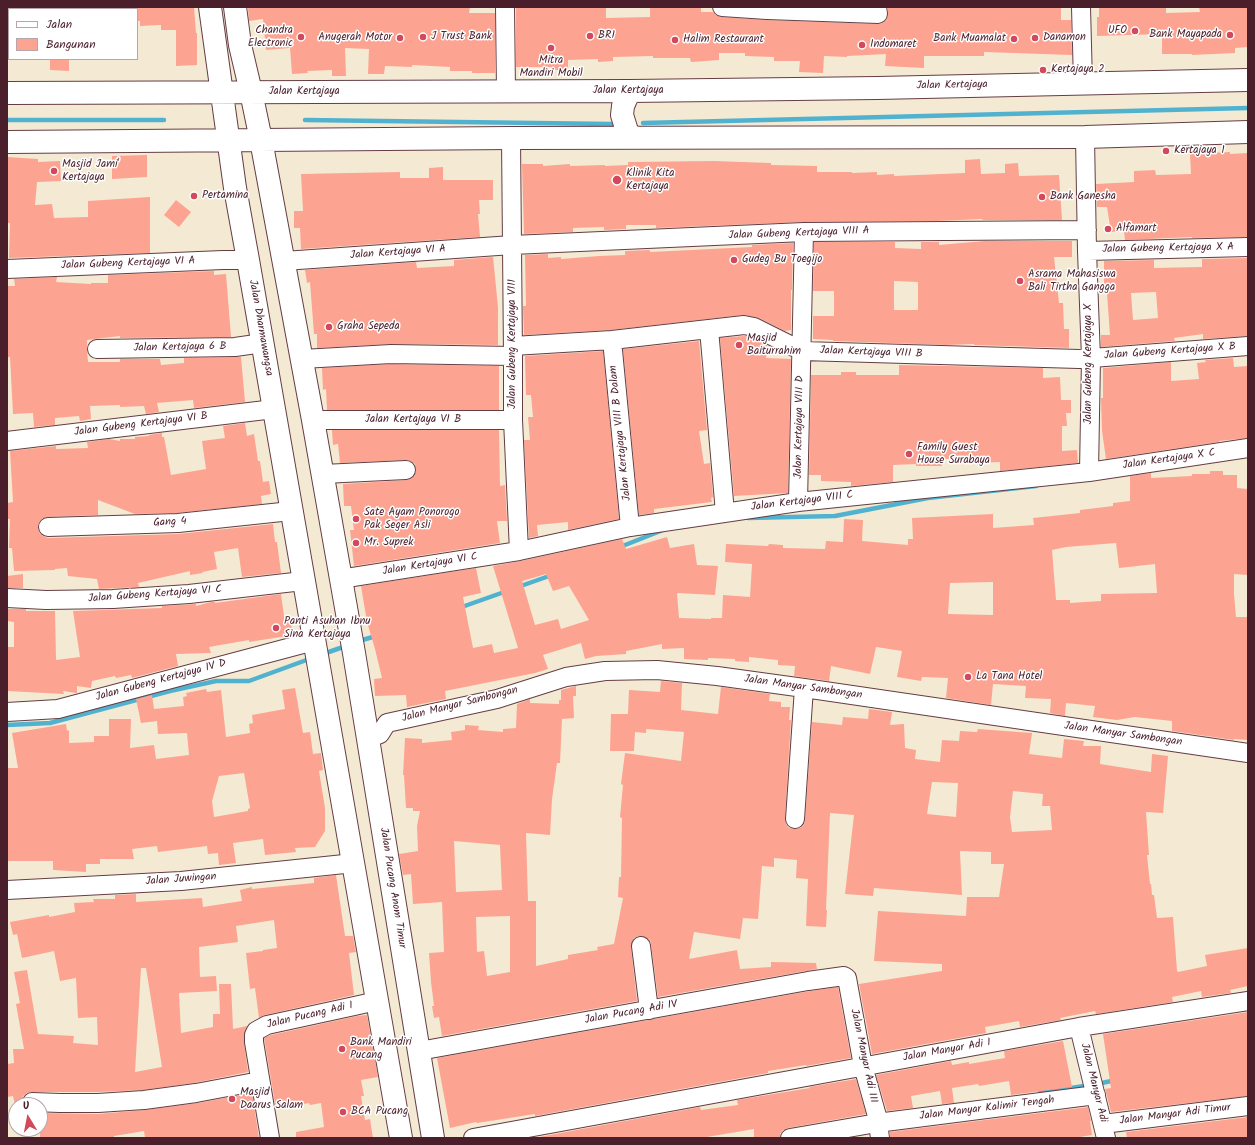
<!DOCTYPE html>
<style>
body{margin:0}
#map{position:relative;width:1255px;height:1145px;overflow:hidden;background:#f4ead3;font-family:Kalam,sans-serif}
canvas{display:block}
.frame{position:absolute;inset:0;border:8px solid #4a1f2b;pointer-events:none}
.legend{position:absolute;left:8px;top:8px;width:130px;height:52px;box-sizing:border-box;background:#fff;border:1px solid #b7a5aa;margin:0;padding:5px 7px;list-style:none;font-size:12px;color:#4a1f2b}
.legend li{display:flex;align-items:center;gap:8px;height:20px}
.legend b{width:20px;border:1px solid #b7a5aa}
.north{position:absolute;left:8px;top:1097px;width:40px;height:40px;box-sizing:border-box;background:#fff;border:1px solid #b7a5aa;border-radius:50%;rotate:350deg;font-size:11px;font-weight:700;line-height:16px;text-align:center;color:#4a1f2b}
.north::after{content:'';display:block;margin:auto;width:14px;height:18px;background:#d1495b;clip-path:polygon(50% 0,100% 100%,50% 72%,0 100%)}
</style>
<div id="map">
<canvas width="1255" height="1145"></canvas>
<div class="frame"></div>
<ul class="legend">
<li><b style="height:5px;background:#fff"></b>Jalan</li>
<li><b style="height:11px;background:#fda391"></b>Bangunan</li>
</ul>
<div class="north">U</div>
</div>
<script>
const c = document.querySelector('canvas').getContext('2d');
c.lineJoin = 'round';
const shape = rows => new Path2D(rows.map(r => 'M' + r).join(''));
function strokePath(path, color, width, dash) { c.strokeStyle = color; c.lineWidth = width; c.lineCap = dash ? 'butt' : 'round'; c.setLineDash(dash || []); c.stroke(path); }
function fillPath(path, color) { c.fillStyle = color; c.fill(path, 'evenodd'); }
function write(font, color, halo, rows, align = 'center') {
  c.font = font + ' Kalam,sans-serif'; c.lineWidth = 3; c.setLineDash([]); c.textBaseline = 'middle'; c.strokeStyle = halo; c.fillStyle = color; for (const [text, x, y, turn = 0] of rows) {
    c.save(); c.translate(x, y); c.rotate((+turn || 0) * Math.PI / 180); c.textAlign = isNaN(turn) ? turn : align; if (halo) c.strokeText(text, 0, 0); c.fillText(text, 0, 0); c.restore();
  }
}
const stream = shape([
 [7,120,164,120],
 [305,120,612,124],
 [643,123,1248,108],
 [748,518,835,516,928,498,1036,486],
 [620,547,663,530],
 [518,587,552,575],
 [459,608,507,591],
 [359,641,376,636],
 [323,654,346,646],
 [7,725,50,723,170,691,216,681,249,681,312,658],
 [1097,1084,1116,1080],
 [1040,1093,1090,1085]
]);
const building = shape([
 [137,7,194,7,196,33,197,33,197,65,176,66,176,30,161,30,161,25,140,26,140,21,137,21],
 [258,7,470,7,469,13,495,13,495,73,472,73,472,71,450,71,450,67,412,65,412,67,385,66,384,74,368,74,369,49,345,48,346,76,332,76,332,70,307,71,308,73,292,74,290,48,266,50,263,19,249,21,248,8],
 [516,7,606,7,606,18,650,17,650,8,701,8,701,12,713,12,716,15,721,17,766,20,878,24,883,23,887,19,888,13,888,7,1061,7,1061,20,1071,20,1072,55,984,52,984,56,924,56,924,68,885,66,886,54,847,56,847,57,824,56,823,73,799,72,800,61,774,61,774,57,745,56,745,53,719,53,719,60,691,62,690,58,653,58,653,56,613,57,613,61,598,62,598,59,568,60,568,70,551,70,551,67,516,67],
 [1099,7,1166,7,1166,13,1200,12,1199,7,1248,7,1248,47,1235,48,1235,53,1192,55,1192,54,1162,54,1162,34,1097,36,1097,17,1099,17],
 [50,59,69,59,69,71,50,70],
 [1230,152,1230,154,1248,153,1248,237,1192,238,1192,237,1125,240,1124,231,1111,232,1107,207,1097,207,1096,184,1134,182,1134,171,1155,170,1156,175,1191,174,1190,154],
 [147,155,147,177,112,179,112,156],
 [7,157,38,159,38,162,60,161,61,181,37,182,35,205,52,204,54,218,88,217,88,201,150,197,150,253,9,258,10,223,7,223],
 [980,159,981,174,1005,173,1005,164,1018,163,1019,176,1059,175,1062,220,983,220,982,219,938,221,804,222,656,228,656,225,626,225,626,229,604,230,604,227,573,228,573,232,524,234,522,164,543,164,543,166,570,164,570,166,605,165,605,166,628,165,628,162,714,161,771,163,771,165,817,166,817,172,852,172,852,173,877,172,877,175,894,174,894,176,965,173,965,160],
 [443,167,443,180,493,180,493,200,479,200,480,214,478,214,480,237,301,249,300,228,294,228,294,211,303,211,301,174,400,172,400,178,429,178,429,168],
 [176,200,191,212,179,227,164,215],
 [985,241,1072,241,1072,257,1054,257,1059,303,1063,303,1064,329,1069,329,1069,348,974,345,974,344,946,345,833,341,833,340,813,339,813,316,834,316,834,291,813,291,814,242,895,242,895,248,921,249,921,242,939,242,939,245],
 [894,281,918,282,918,310,894,310],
 [793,243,792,290,791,290,791,330,785,331,759,318,743,315,611,330,524,335,523,306,526,306,525,255,548,254,548,258,561,257,561,259,599,256,625,255,625,251,650,250,650,252,752,247,752,245],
 [493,257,498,307,498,345,391,344,317,348,317,334,314,334,310,282,307,283,305,270,416,262,417,268,454,266,454,260],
 [1248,258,1248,336,1203,339,1203,334,1174,338,1175,341,1101,347,1101,335,1110,335,1107,293,1104,293,1104,261,1154,260,1154,268,1202,267,1202,259],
 [1156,292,1158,318,1133,320,1131,293],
 [214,271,214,275,226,274,231,337,120,338,120,336,87,340,87,350,88,362,120,362,120,359,160,359,161,365,184,363,184,358,241,357,245,402,194,408,193,400,157,403,159,412,146,414,144,406,120,407,120,405,90,406,91,419,80,421,79,416,55,418,55,425,34,427,33,413,13,414,10,357,7,357,7,286,15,286,14,279,57,277,56,282,91,284,91,283,108,283,108,275],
 [744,336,751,337,767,345,766,358,791,359,788,493,734,496,720,338],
 [699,341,707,430,699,431,704,464,710,463,713,497,711,498,712,502,654,509,654,513,639,515,623,349],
 [603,351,619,519,568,530,568,522,537,525,538,536,529,538,524,440,530,440,528,417,533,417,531,395,526,395,525,356],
 [1233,358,1234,367,1248,366,1248,438,1219,441,1219,442,1106,459,1102,431,1101,398,1103,398,1103,368,1171,362,1171,381,1199,379,1197,363,1206,362,1205,360],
 [391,364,499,366,499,410,327,410,326,389,323,390,322,368],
 [899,365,1043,368,1043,378,1060,377,1061,400,1071,400,1071,413,1066,413,1067,426,1062,426,1062,451,1077,450,1078,463,1000,471,1000,462,975,463,975,458,942,459,942,466,916,466,916,464,893,465,893,482,851,486,851,482,821,481,821,475,809,475,811,375,841,375,841,372,856,372,856,375,899,375],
 [245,423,247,436,254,434,258,461,260,461,263,482,269,481,271,494,261,496,262,504,177,513,135,514,98,500,98,515,47,517,43,518,39,522,38,528,39,532,43,536,48,538,178,534,273,524,275,542,277,542,281,573,242,577,238,548,214,552,217,569,202,572,203,573,190,575,190,571,138,583,139,587,99,589,97,579,68,576,67,568,55,569,55,570,14,571,12,548,9,548,10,519,7,519,7,503,13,502,10,451,56,446,56,449,88,448,87,442,109,439,120,441,120,439,135,439,135,437,149,436,149,435,162,433,162,437,164,437,171,475,206,469,202,441,225,438,223,426],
 [332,430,499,430,500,486,505,485,507,521,497,521,500,543,354,566,350,530,354,530,351,506,344,506,343,484,407,480,411,479,415,475,416,469,415,464,410,461,406,460,340,463,338,444,333,445],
 [1210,471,1223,471,1223,475,1237,475,1237,488,1248,489,1248,575,1234,574,1234,594,1236,617,1248,617,1248,740,1234,739,1234,740,1172,731,1172,721,1135,717,1117,720,1093,717,1095,706,1066,703,1065,716,1050,713,1051,699,1025,698,1026,686,993,684,991,705,946,698,948,678,922,677,921,681,897,677,902,651,876,647,870,674,831,666,829,681,794,676,795,666,778,665,778,660,749,657,749,662,735,661,735,659,708,658,708,660,684,659,684,648,662,649,662,644,626,651,626,654,596,656,585,659,581,643,543,655,548,669,535,673,445,691,446,699,407,707,406,695,375,696,374,679,382,678,375,649,367,622,361,586,476,568,481,593,463,597,473,648,492,644,494,653,518,648,493,566,521,561,622,539,626,549,667,537,670,548,694,544,697,565,718,566,715,595,677,593,679,618,711,619,711,618,722,618,723,595,750,597,752,564,725,562,726,544,768,546,769,544,783,545,783,548,825,549,826,541,843,542,844,519,863,520,862,541,908,545,908,539,913,539,912,518,993,514,993,528,1034,525,1033,518,1080,513,1080,510,1113,506,1113,503,1130,501,1130,476,1151,473,1151,478,1192,476,1192,474,1210,474],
 [1116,543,1119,568,1155,564,1157,593,1101,594,1101,601,1070,603,1070,600,1056,600,1052,550,1066,547],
 [546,574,553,591,569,586,589,620,561,629,558,619,535,625,522,581],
 [993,582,993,615,948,614,950,583],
 [23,574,23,588,7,588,7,576],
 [281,594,284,616,290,616,293,635,249,642,249,640,209,647,211,653,176,654,178,666,132,678,131,675,116,678,115,676,92,681,91,688,77,686,77,693,76,693,63,691,64,694,7,691,7,647,14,647,14,622,7,621,7,609,26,609,26,611,55,611,56,660,80,657,73,611,162,608,162,606,196,604,196,606,211,602,215,602,215,603],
 [661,681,682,683,681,710,718,714,721,687,770,694,769,701,781,702,781,707,790,707,789,720,791,720,785,818,786,824,789,828,794,829,800,828,804,825,805,820,812,722,842,725,843,717,868,719,869,709,892,712,890,725,904,724,905,748,916,750,915,759,940,762,942,740,959,741,960,731,977,732,978,729,1032,733,1029,754,1062,758,1064,739,1084,741,1083,746,1101,746,1100,764,1151,772,1152,754,1168,756,1163,813,1146,812,1149,855,1147,855,1150,884,1151,884,1152,895,1154,895,1157,918,1173,917,1177,971,1178,972,1207,966,1205,955,1248,948,1248,986,1230,990,1231,993,1202,997,1201,991,1172,997,1173,1002,1096,1014,1095,1011,1060,1018,1061,1020,1020,1027,1019,1021,985,1027,986,1033,872,1054,859,984,942,971,942,964,874,961,878,911,966,916,967,897,999,897,1004,864,991,864,991,852,960,851,962,895,874,888,873,896,845,894,854,815,830,813,826,910,827,910,826,927,806,926,808,879,796,878,797,860,774,858,774,867,762,866,758,919,743,918,740,939,694,932,689,959,737,950,740,969,771,967,771,962,816,963,817,969,658,997,651,944,650,940,645,937,639,936,634,938,632,942,631,947,637,1001,442,1036,439,1017,434,1018,432,1006,434,1006,431,982,429,953,444,952,442,902,413,904,411,874,403,875,399,854,418,851,417,826,420,811,413,811,413,808,406,808,404,775,403,775,405,738,422,739,422,743,452,740,451,732,465,730,465,725,479,726,478,730,503,732,503,729,516,728,517,704,530,699,530,703,559,704,559,700,561,700,561,690,576,686,576,696,573,696,574,718,562,719,560,763,557,763,552,799,550,835,526,833,528,901,536,901,536,966,568,959,568,955,598,950,597,947,614,944,623,898,618,897,619,877,621,877,622,818,620,817,623,785,621,784,625,753,681,761,684,732,646,729,646,733,635,732,634,751,610,751,611,714,628,714,629,690,660,692],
 [932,782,958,783,956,817,927,814],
 [1013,791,1043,794,1042,806,1050,806,1052,830,1012,832,1010,817],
 [454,841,500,845,502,890,456,892],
 [510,916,510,972,487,976,484,951,477,952,476,917],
 [295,688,303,733,310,732,313,754,321,753,323,770,319,771,325,808,325,831,315,847,295,848,296,852,265,855,263,839,233,843,236,863,219,865,218,853,208,854,207,846,158,852,157,846,132,849,134,859,100,859,100,864,86,864,86,872,53,870,53,861,7,861,7,768,18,768,12,733,66,724,67,731,69,730,69,743,94,742,94,736,109,736,109,719,131,719,130,748,154,745,156,759,189,755,187,733,158,734,157,721,141,723,136,699,152,695,154,709,184,706,183,697,187,696,186,693,206,689,207,692,221,690,226,737,250,733,249,724,253,723,252,715,285,709,282,690],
 [244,773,250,808,248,809,248,811,214,817,212,801,219,776],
 [336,875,345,936,353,936,356,952,349,953,354,995,265,1015,259,1018,255,988,250,989,246,953,263,951,263,950,277,948,274,920,236,926,238,942,199,947,200,977,216,976,217,991,179,993,181,1033,213,1027,213,1014,220,1014,219,984,231,984,233,1029,247,1026,244,1035,244,1042,248,1072,194,1083,143,1090,98,1092,32,1092,27,1093,23,1096,22,1101,22,1105,15,1105,13,1096,7,1097,7,1064,14,1063,13,1049,24,1049,16,1004,20,1003,14,972,27,970,38,1034,74,1036,73,1043,98,1045,97,1017,78,1018,76,978,60,981,54,951,22,958,17,934,13,935,10,922,49,915,49,917,75,912,74,903,94,902,93,899,115,899,115,895,136,894,136,902,202,898,203,907,242,901,240,890,252,887,252,889,314,883,314,878],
 [141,968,146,968,162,1067,135,1072],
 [838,987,851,1058,806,1066,806,1065,768,1071,768,1073,535,1116,535,1114,477,1123,476,1122,450,1128,437,1058,810,991],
 [1248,1012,1248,1096,1111,1112,1105,1089,1111,1088,1103,1034],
 [367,1015,378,1077,361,1080,364,1096,361,1096,365,1120,370,1119,373,1138,296,1138,296,1132,324,1127,321,1103,310,1105,309,1103,276,1109,264,1038,271,1035,357,1016],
 [1063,1041,1072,1087,1011,1095,1009,1081,979,1086,978,1084,952,1088,954,1103,942,1104,940,1091,911,1096,913,1108,887,1111,876,1075,951,1061,952,1065,969,1062,969,1064,1005,1058,1004,1051],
 [856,1079,866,1114,788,1128,783,1130,780,1134,780,1138,754,1138,754,1129,701,1138,539,1138,539,1137,700,1107,701,1110,738,1105,737,1100,810,1088,809,1087],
 [252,1093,259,1138,145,1138,144,1131,114,1136,114,1138,40,1138,40,1113,98,1114,145,1110,198,1103],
 [1088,1107,1091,1121,1090,1121,1092,1135,1074,1138,890,1138,890,1132],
 [1248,1117,1248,1138,1127,1138,1126,1132]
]);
const minor = shape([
 [505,7,506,92],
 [722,7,767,10,878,14,877,7],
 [1081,7,1083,83],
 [1085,137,1087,251,1091,358,1089,472],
 [511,138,513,356,513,420,519,551],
 [1087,251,1248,247],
 [284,261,512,245,804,232,1087,230],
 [7,269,223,260,248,260],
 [709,329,725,513],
 [612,340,630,527],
 [513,346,612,340,744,325,754,327,802,351,1079,359,1248,346],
 [97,349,235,347,263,343],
 [302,359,391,354,513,356],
 [313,420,513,420],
 [7,441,274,409],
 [323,474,406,470],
 [798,502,804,232],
 [48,527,178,523,291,511],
 [340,579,519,551,630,527,798,502,1089,472,1248,448],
 [7,598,46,600,113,599,189,594,303,581],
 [7,712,58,709,314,641],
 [368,739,380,734,387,723,497,699,566,677,605,671,657,670,717,676,804,688,1248,753],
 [795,819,804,688],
 [7,890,181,881,354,863],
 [641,946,649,1010],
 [1079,1027,1106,1138],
 [419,1051,808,981,844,976,847,978,863,1066,877,1116,880,1138],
 [32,1102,60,1103,98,1103,144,1100,196,1093,260,1081],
 [1103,1124,1248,1106],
 [270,1138,254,1042,254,1035,256,1031,267,1025,359,1005,377,1001],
 [473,1138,1079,1027,1248,1001],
 [790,1138,877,1123,1096,1095]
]);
const major = shape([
 [210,7,235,188,248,260,401,1138],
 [235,7,240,45,251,92,261,140,313,420,354,653,433,1138],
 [630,91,626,99,623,106,622,115,627,131,632,138],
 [7,93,630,91,877,88,1248,80],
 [7,142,511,138,1085,137,1248,132]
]);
const markers = [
 [1135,31,4,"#d1495b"],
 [1230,35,4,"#d1495b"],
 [590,36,4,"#d1495b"],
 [301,37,4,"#d1495b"],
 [423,37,4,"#d1495b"],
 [400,38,4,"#d1495b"],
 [1035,38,4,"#d1495b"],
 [1014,39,4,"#d1495b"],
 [675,40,4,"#d1495b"],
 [862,45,4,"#d1495b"],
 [551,48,4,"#d1495b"],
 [1043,70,4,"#d1495b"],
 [1166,151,4,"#d1495b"],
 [54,171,4,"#d1495b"],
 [617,180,5,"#d1495b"],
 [194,196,4,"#d1495b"],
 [1042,197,4,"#d1495b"],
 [1108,229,4,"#d1495b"],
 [734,260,4,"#d1495b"],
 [1020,281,4,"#d1495b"],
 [329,327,4,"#d1495b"],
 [739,345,4,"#d1495b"],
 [909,454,4,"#d1495b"],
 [356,519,4,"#d1495b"],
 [356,543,4,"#d1495b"],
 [276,628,4,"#d1495b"],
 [968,677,4,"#d1495b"],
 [342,1049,4,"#d1495b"],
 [232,1099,4,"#d1495b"],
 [343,1112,4,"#d1495b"]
];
const poiNames = [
 ["Chandra",293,31,"right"],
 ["Electronic",293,44,"right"],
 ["UFO",1127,31,"right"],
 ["Bank Mayapada",1222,35,"right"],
 ["BRI",598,36],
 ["J Trust Bank",431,37],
 ["Anugerah Motor",392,38,"right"],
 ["Danamon",1043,38],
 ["Bank Muamalat",1006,39,"right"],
 ["Halim Restaurant",683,40],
 ["Indomaret",870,45],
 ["Mitra",551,61,"center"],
 ["Mandiri Mobil",551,74,"center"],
 ["Kertajaya 2",1051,70],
 ["Kertajaya 1",1174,151],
 ["Masjid Jami'",62,165],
 ["Kertajaya",62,178],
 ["Klinik Kita",626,174],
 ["Kertajaya",626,187],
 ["Pertamina",202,196],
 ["Bank Ganesha",1050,197],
 ["Alfamart",1116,229],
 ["Gudeg Bu Toegijo",742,260],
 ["Asrama Mahasiswa",1028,275],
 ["Bali Tirtha Gangga",1028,288],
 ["Graha Sepeda",337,327],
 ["Masjid",747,339],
 ["Baiturrahim",747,352],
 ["Family Guest",917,448],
 ["House Surabaya",917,461],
 ["Sate Ayam Ponorogo",364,513],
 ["Pak Seger Asli",364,526],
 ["Mr. Suprek",364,543],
 ["Panti Asuhan Ibnu",284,622],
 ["Sina Kertajaya",284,635],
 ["La Tana Hotel",976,677],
 ["Bank Mandiri",350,1043],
 ["Pucang",350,1056],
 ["Masjid",240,1093],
 ["Daarus Salam",240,1106],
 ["BCA Pucang",351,1112]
];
const streetNames = [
 ["Jalan Kertajaya",952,86,-1],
 ["Jalan Kertajaya",628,91],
 ["Jalan Kertajaya",304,92],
 ["Jalan Gubeng Kertajaya VIII A",799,234,-2],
 ["Jalan Gubeng Kertajaya X A",1168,249,-1],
 ["Jalan Kertajaya VI A",398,253,-4],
 ["Jalan Gubeng Kertajaya VI A",128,264,-2],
 ["Jalan Dharmawangsa",260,328,80],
 ["Jalan Gubeng Kertajaya VIII",513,344,-90],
 ["Jalan Kertajaya 6 B",180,348,-1],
 ["Jalan Gubeng Kertajaya X B",1170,352,-4],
 ["Jalan Kertajaya VIII B",871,353,2],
 ["Jalan Gubeng Kertajaya X",1089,364,-90],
 ["Jalan Kertajaya VI B",413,420],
 ["Jalan Gubeng Kertajaya VI B",141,425,-7],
 ["Jalan Kertajaya VIII D",800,427,-89],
 ["Jalan Kertajaya VIII B Dalam",621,433,-96],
 ["Jalan Kertajaya X C",1169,460,-8],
 ["Jalan Kertajaya VIII C",802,502,-7],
 ["Gang 4",170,523,-3],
 ["Jalan Kertajaya VI C",430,565,-9],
 ["Jalan Gubeng Kertajaya VI C",155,595,-4],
 ["Jalan Gubeng Kertajaya IV D",161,681,-15],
 ["Jalan Manyar Sambongan",803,688,8],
 ["Jalan Manyar Sambongan",460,705,-14],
 ["Jalan Manyar Sambongan",1123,735,8],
 ["Jalan Juwingan",181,880,-4],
 ["Jalan Pucang Anom Timur",392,888,81],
 ["Jalan Pucang Adi IV",631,1013,-10],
 ["Jalan Pucang Adi I",310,1016,-13],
 ["Jalan Manyar Adi I",947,1051,-10],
 ["Jalan Manyar Adi III",863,1056,78],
 ["Jalan Manyar Adi",1093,1083,76],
 ["Jalan Manyar Kalimir Tengah",987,1109,-7],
 ["Jalan Manyar Adi Timur",1175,1115,-7]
];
strokePath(stream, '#51b2d0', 4.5);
fillPath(building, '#fda391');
strokePath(minor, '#643d44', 20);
strokePath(major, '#643d44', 24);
strokePath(minor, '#fff', 18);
strokePath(major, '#fff', 22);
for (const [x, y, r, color] of markers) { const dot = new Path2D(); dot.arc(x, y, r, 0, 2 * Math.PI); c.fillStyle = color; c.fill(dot); strokePath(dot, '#fff', 1.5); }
write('11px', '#4a1f2b', '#fff', poiNames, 'left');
write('11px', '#4a1f2b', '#fff', streetNames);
</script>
